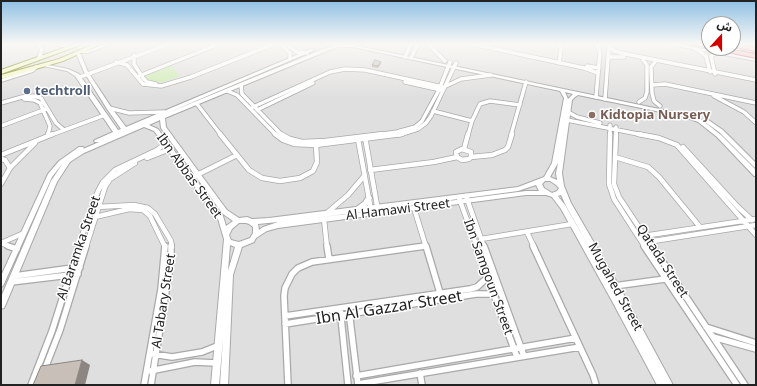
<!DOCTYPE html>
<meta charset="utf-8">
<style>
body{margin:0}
#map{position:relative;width:757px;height:386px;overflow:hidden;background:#f2efe9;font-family:"Noto Sans","Noto Sans Arabic",sans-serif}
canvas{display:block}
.frame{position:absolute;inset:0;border:2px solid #222;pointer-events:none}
.north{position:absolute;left:701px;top:16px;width:40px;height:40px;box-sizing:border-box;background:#fff;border:1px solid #a7a7a7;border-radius:50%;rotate:21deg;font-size:11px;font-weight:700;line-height:16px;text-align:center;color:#222}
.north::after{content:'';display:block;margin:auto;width:14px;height:18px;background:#d40000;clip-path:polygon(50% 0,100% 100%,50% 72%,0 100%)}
</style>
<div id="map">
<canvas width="757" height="386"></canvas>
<div class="frame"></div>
<div class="north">ش</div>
</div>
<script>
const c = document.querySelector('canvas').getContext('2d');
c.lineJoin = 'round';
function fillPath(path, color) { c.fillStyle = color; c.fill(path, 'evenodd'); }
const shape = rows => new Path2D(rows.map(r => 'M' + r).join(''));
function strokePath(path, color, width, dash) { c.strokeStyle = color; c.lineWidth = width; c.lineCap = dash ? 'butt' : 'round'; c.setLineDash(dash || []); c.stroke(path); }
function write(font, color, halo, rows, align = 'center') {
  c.font = font + ' "Noto Sans",sans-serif'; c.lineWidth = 3; c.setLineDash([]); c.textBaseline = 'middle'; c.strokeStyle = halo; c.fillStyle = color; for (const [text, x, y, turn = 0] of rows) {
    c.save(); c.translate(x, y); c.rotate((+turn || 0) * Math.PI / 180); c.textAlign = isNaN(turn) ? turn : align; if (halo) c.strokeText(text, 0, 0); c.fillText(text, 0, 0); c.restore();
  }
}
const residential = shape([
 [1,44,682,44,756,57,756,385,1,385]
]);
const grass = shape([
 [170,64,180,76,163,82,152,82,145,77,146,75]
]);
const minorFar2 = shape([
 [280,44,290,53,290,59],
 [286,44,297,52,307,53],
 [428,44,445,61],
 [472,44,584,68,598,73],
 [559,44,561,49,559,63],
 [596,44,600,52,596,97],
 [609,46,614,51,621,53,756,80],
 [696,49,706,56,710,72],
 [134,55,134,64,143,78,147,82,156,84],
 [405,57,411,44],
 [608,57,624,57],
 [411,58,418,44],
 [116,62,127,65,143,84,161,86,191,77,274,44],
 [655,62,651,67,652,93,654,101,660,106],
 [587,66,599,68],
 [715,74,711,56,716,53],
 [139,76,219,44],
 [80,77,169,44],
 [405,82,441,90],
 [241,85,242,94,282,135],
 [652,85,665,84,756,103],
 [446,86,461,79,491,75],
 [227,91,237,95,276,135],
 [714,96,744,112,756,123],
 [24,99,34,100,40,103,50,126,48,135],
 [605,99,609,45],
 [639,102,645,98,647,92,647,65,643,60],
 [1,103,22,97,33,96,41,98,56,123,64,130],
 [197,104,221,135],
 [253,107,330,72,345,69,365,70,443,87],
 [109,108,129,113,164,112],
 [257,110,313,83],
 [433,111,472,121],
 [568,112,577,117,600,123],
 [567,120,643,135],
 [1,126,46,109],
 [51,135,105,115],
 [375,135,397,132,415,127,422,121,439,90,450,62],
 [399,135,418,129,426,123,431,116,456,63],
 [468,135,472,121,480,104,490,101,520,105],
 [511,135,526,82],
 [610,135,610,125],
 [616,135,616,127]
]);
const minorFar1 = shape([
 [220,134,249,170,262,178,280,181,300,178,313,171,317,162,316,145],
 [275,134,283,140,294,144,316,145,402,134],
 [281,134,290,139,302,142,325,141,383,134],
 [610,134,609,184,614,199,645,247],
 [616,134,614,184,619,197,652,247],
 [638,134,659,138,677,145,756,235],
 [48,136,48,134],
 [365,137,378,211],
 [358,139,371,210],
 [683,147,738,207,752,220],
 [462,149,471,152,471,157,469,159,462,160,457,157,456,152,462,149],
 [464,149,468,134],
 [1,155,53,134],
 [471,157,492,155,505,150,508,147,512,134],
 [615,157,648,167,659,177,700,227],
 [147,158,170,149],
 [1,159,5,160,10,168],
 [370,170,434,162,457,157],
 [191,178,237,155],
 [1,184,10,168,35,143],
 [466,196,484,247],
 [459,198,477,247],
 [97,207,134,205,148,208,155,214,171,241,172,247],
 [414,208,426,247],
 [328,212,348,195,365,175],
 [95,217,129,209,143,210,150,216,165,247],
 [324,219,327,247],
 [527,232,534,247],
 [643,236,756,219],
 [481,239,572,224],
 [647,242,756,225],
 [1,243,24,233],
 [3,244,11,247],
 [78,247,98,191,103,182,115,170,157,150,166,143],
 [86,247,105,187,110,179,135,163],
 [419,247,425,246]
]);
const minor = shape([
 [8,246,17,249],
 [327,246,329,259],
 [426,246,440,293],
 [476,246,517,357],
 [484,246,524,356],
 [533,246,593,375,596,385],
 [644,246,737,385],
 [652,246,745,385],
 [14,276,80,267],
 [11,282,78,274],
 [614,286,665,279],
 [340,308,348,385],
 [349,311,358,385],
 [285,316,470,289,477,287,488,277],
 [285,324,476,294,494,294],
 [706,327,756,343],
 [713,337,756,349],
 [153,354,172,357,202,352,217,346],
 [44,371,60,330,86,246],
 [150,371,195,362,216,363],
 [420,373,422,385],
 [356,376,576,338],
 [358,384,580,347],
 [31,385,52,331,79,246],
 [144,385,161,289,165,246],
 [151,385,171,260,171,246],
 [288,385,284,296,285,288,292,274,298,268,312,262,425,246]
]);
const tertiary = shape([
 [34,44,39,44,44,49,41,59,39,59,37,58,40,49,34,44],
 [42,44,59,44,70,46,72,47,70,48,42,44],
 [105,44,112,44,88,53,80,53,88,72,111,107,126,127,311,49,315,50,165,114,323,49,337,45,353,45,688,115,702,120,721,135,756,170,756,176,754,176,717,137,698,122,685,117,578,95,575,97,572,100,562,173,564,186,571,203,618,284,673,385,657,385,612,301,561,209,552,197,546,195,526,195,278,228,267,231,256,238,254,242,242,247,233,275,228,385,220,385,223,338,219,385,211,385,224,239,218,219,154,131,144,127,84,153,70,162,57,182,5,306,4,308,1,309,1,297,51,181,63,163,52,177,3,286,1,287,1,276,48,174,59,161,79,147,83,147,84,148,83,149,99,142,95,142,94,141,95,140,113,132,75,76,67,71,43,66,41,65,43,64,68,69,79,74,118,130,121,129,107,109,84,72,76,53,77,51,86,51,105,44],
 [337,47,353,47,560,91,564,98,552,163,544,177,518,187,367,206,372,198,371,196,367,196,363,202,356,207,269,218,252,219,247,217,239,218,227,210,221,202,166,127,165,118,327,51,337,47],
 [565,92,573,94,568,99,565,92],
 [160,120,161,128,217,206,223,214,233,221,226,226,223,216,158,129,149,125,160,120],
 [558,163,556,173,557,180,550,177,558,163],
 [545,181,550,181,556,185,559,188,557,191,552,193,544,188,542,184,545,181],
 [536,185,539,191,526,191,308,219,518,191,536,185],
 [561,195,566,206,592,252,565,205,558,196,561,195],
 [278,222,263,227,259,230,258,224,278,222],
 [239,223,246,223,249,224,253,227,253,233,250,238,239,242,231,240,229,235,232,229,239,223],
 [230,245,235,247,228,271,230,245],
 [666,44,677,44,756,59,756,61,666,44],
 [748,44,756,44,756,46,750,45,748,44],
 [36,65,38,65,40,66,33,72,1,82,1,79,29,70,36,65],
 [707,119,723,130,756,163,756,168,754,167,719,132,705,122,704,121,707,119]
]);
const secondary = shape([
 [75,44,83,44,1,74,1,70,75,44],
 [94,44,101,44,63,61,1,79,1,75,59,59,94,44]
]);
const trunk = shape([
 [690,44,704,44,709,45,709,48,722,48,756,54,756,58,690,44],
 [733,44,756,47,756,51,733,47,733,44]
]);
const rail = shape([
 [728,48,756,53]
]);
const wall = shape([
 [381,62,381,64,378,68,372,67,372,65]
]);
const shadedWall = shape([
 [82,360,90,365,85,385,75,385]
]);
const building = shape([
 [375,60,381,62,378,66,372,65,375,60],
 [82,360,75,385,33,385,41,366,82,360]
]);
const markers = [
 [27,91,4,"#5c6f8a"],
 [592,115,4,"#8d6e63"]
];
const serviceNames = [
 ["techtroll",35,91]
];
const educationNames = [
 ["Kidtopia Nursery",600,115]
];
const streetNames = [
 ["Ibn Abbas Street",189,176,54],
 ["Al Hamawi Street",398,210,-7],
 ["Al Baramka Street",79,248,-71],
 ["Qatada Street",662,261,57],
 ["Ibn Samgoun Street",488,277,70],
 ["Mugahed Street",615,287,61],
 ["Al Tabary Street",164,301,-81]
];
const nearStreetnames = [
 ["Ibn Al Gazzar Street",389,308,-9]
];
fillPath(residential, '#e0dfdf');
fillPath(grass, '#cdebb0');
strokePath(minorFar2, '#a9a9a9', 5);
strokePath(minorFar1, '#a9a9a9', 6);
strokePath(minor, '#a9a9a9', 8);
strokePath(tertiary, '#a9a9a9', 2);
strokePath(secondary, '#707d05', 2);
strokePath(trunk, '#dc2a67', 2);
strokePath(minorFar2, '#fff', 3.5);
strokePath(minorFar1, '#fff', 4.5);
strokePath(minor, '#fff', 5.5);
fillPath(tertiary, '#fff');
fillPath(secondary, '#f7fabf');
fillPath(trunk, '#f2b4a3');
strokePath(rail, '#707070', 1, [6, 6]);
fillPath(wall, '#aba49e');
fillPath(shadedWall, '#8b8681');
fillPath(building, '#c7bfb8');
strokePath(building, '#8b8681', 1);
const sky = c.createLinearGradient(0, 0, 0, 98);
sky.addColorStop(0, '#8fc0e4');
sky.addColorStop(0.45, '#f9f8f5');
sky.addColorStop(1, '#f9f8f500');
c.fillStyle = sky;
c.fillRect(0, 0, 757, 98);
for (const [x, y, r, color] of markers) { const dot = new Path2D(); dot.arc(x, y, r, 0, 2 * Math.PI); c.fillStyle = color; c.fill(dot); strokePath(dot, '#fff', 1.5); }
write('bold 13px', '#4e5e75', '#fff', serviceNames, 'left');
write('bold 13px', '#785e54', '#fff', educationNames, 'left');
write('13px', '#222', '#fff', streetNames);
write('16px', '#222', '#fff', nearStreetnames);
</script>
